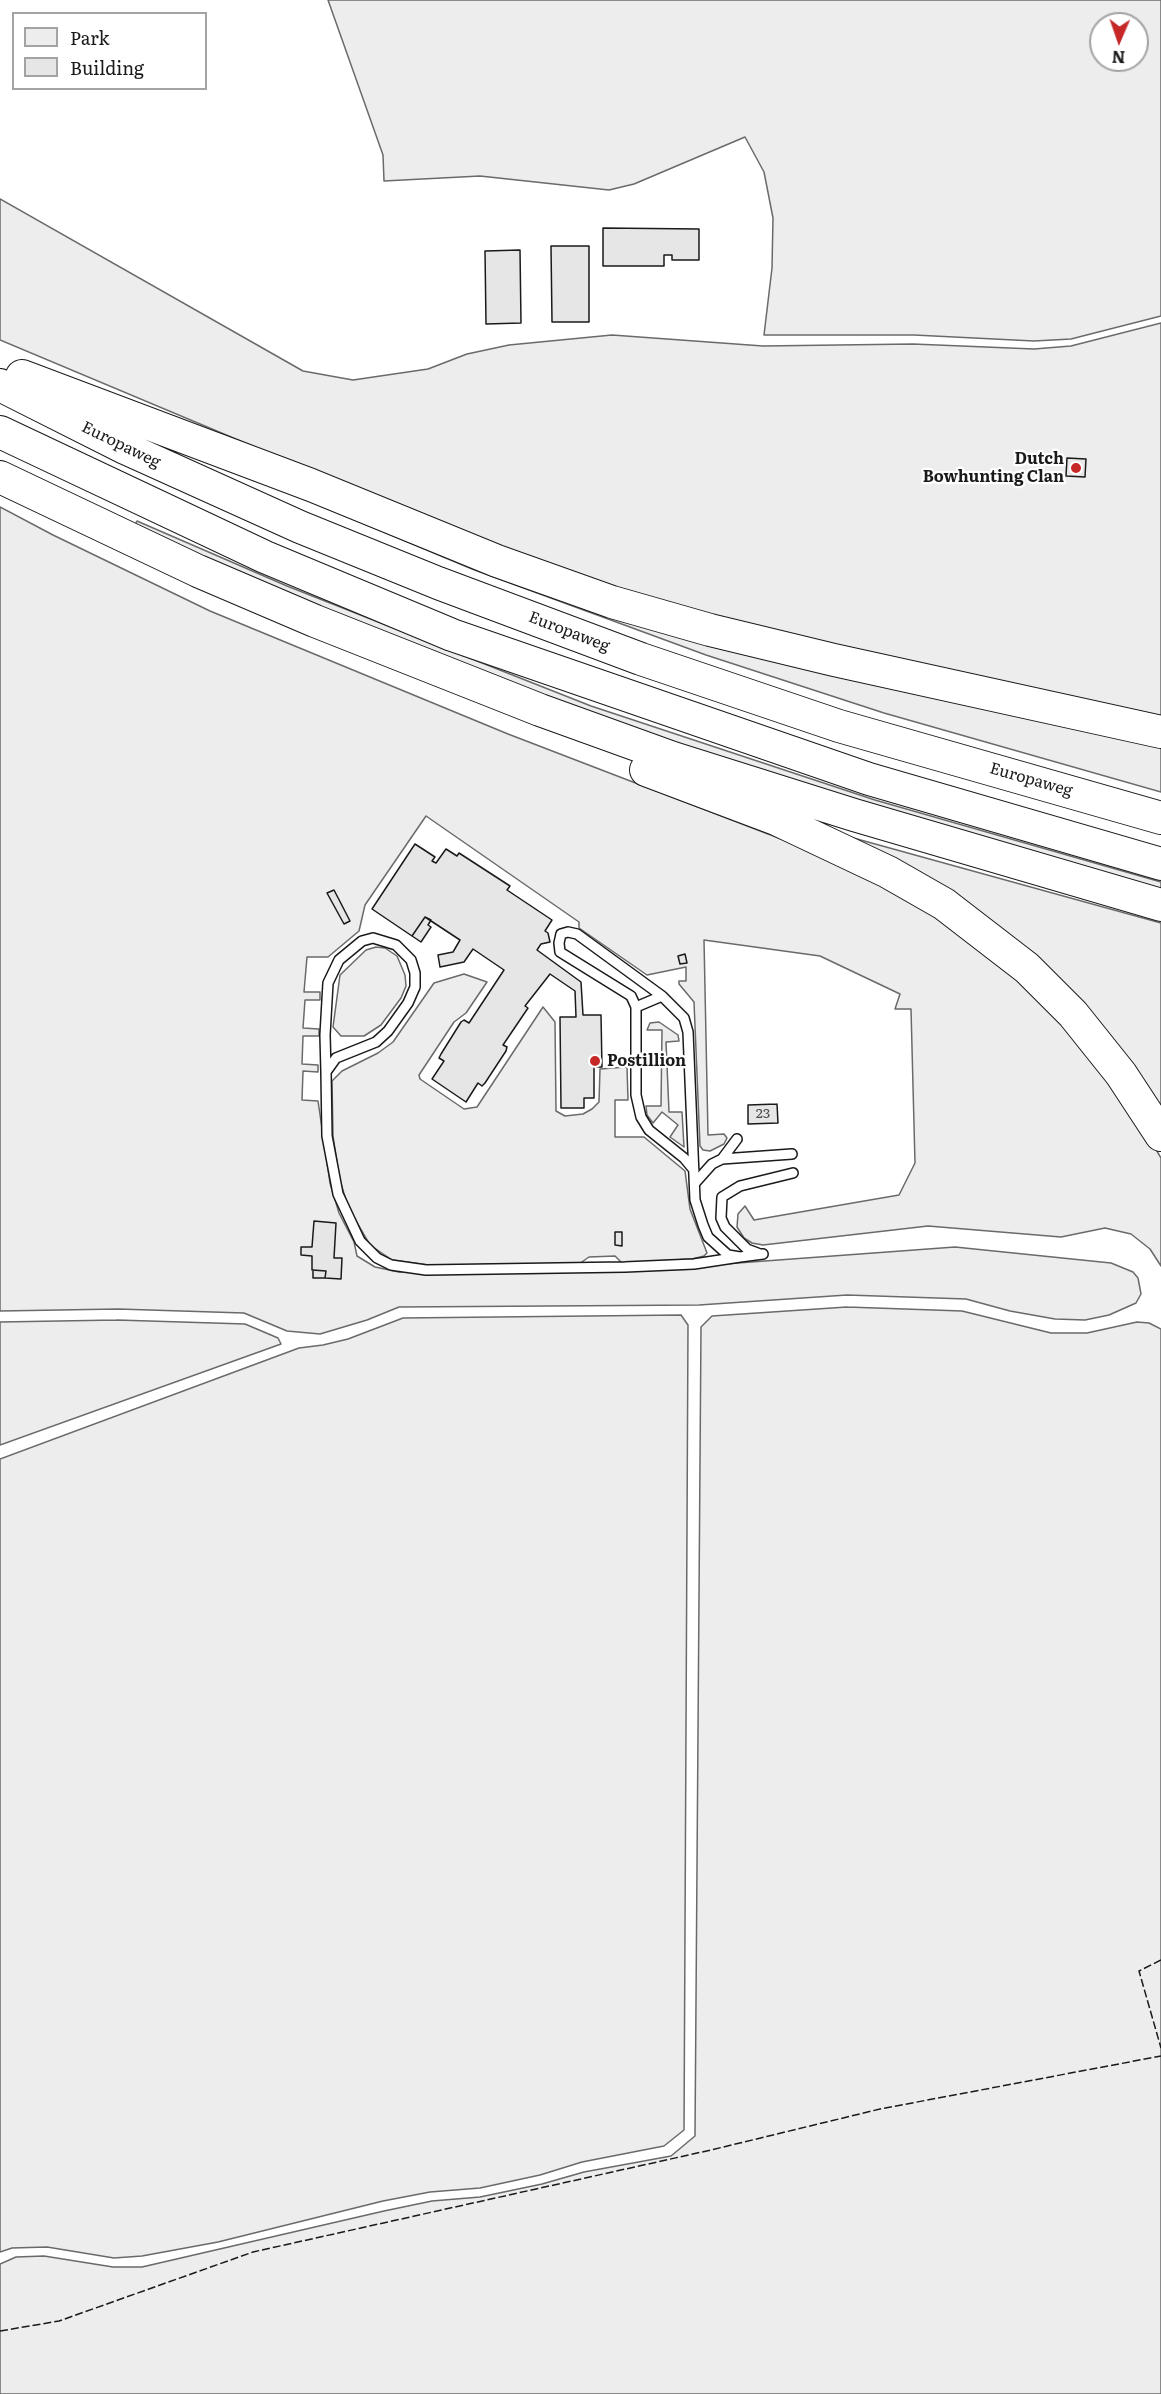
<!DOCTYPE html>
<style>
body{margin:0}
#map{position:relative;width:1161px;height:2394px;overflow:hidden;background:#fff;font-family:Literata,serif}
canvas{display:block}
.legend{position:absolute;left:12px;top:12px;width:195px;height:78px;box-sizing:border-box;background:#fff;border:2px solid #a3a3a3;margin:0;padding:8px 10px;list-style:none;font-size:18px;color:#1a1a1a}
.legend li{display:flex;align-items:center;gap:12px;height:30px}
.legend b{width:30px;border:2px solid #a3a3a3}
.north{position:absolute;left:1089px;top:12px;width:60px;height:60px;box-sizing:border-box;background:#fff;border:2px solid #a3a3a3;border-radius:50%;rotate:182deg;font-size:16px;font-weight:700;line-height:24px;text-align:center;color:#1a1a1a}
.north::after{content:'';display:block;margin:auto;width:21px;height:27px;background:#c62828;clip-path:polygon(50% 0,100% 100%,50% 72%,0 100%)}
</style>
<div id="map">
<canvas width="1161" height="2394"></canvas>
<ul class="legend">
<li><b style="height:16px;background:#ededed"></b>Park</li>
<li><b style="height:16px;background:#e6e6e6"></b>Building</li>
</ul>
<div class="north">N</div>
</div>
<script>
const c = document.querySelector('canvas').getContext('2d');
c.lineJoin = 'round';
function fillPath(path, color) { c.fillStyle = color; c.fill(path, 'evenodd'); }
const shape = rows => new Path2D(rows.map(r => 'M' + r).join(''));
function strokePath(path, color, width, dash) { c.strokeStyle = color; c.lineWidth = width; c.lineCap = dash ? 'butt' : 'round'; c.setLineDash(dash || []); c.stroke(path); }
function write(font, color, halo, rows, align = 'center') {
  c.font = font + ' Literata,serif'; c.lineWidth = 4.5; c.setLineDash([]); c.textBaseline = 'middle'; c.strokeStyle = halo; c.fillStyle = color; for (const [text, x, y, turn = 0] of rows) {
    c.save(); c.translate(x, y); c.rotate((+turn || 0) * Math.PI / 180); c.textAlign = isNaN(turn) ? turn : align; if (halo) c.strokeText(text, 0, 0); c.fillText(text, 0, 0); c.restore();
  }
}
const green = shape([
 [328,0,1161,0,1161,316,1071,339,1034,341,914,335,764,335,772,268,773,218,764,172,745,137,634,184,609,190,480,176,384,181,383,155,328,0],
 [1101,24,1137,24,1137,60,1101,60,1101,24],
 [0,199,303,371,353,380,428,369,467,354,509,345,612,335,763,346,913,344,1034,349,1071,346,1161,323,1161,721,645,600,424,518,0,340,0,199],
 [267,483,473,563,1161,743,1161,792,884,713,706,655,472,569,267,483],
 [0,507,53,535,210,611,508,734,802,847,907,897,1024,980,1133,1110,1161,1158,1161,1266,1150,1249,1131,1234,1105,1228,1061,1237,928,1226,763,1245,752,1243,744,1238,737,1227,738,1214,745,1206,754,1220,899,1195,915,1163,911,1009,895,1009,900,994,820,956,704,940,708,1135,724,1134,727,1138,724,1144,710,1151,703,1150,700,1146,694,1002,679,984,679,981,686,981,686,967,647,975,579,928,579,922,426,816,365,905,359,931,328,957,307,957,304,992,320,992,320,1000,305,1000,303,1028,319,1029,319,1036,303,1036,302,1064,318,1065,318,1072,303,1071,302,1100,318,1101,330,1183,339,1213,354,1242,357,1256,375,1267,399,1272,629,1271,955,1247,1111,1263,1133,1272,1138,1278,1141,1294,1136,1303,1109,1315,1085,1320,1055,1319,1010,1311,966,1299,847,1295,699,1305,399,1307,367,1320,320,1334,287,1331,244,1313,118,1309,0,1311,0,507],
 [137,521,287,586,591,706,875,800,1161,882,1161,889,740,766,435,657,133,528,137,521],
 [839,834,1161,923,1161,1113,1130,1067,839,834],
 [376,947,385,948,397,956,405,975,406,986,401,998,381,1025,364,1036,341,1036,333,1027,340,975,366,950,376,947],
 [464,974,487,982,466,1013,454,1022,419,1075,420,1079,464,1109,477,1107,543,1007,555,1022,556,1111,565,1116,583,1114,592,1109,599,1102,600,1069,627,1067,628,1100,615,1100,615,1137,644,1137,685,1171,690,1209,707,1253,704,1256,692,1259,622,1263,615,1256,589,1257,579,1264,428,1265,392,1260,370,1245,349,1209,340,1181,333,1136,332,1081,342,1071,378,1053,393,1042,434,983,464,974],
 [659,1022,678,1035,679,1041,666,1042,669,1112,682,1112,684,1147,670,1137,678,1125,662,1112,653,1123,647,1115,646,1106,661,1106,662,1030,647,1030,650,1023,659,1022],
 [847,1307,962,1311,1051,1333,1087,1333,1137,1322,1149,1323,1161,1329,1161,2394,0,2394,0,2264,16,2257,44,2256,113,2267,142,2267,384,2211,432,2201,480,2197,542,2184,584,2172,671,2156,695,2136,701,1327,712,1316,847,1307],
 [681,1315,688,1325,684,2130,664,2146,582,2162,540,2175,480,2188,430,2192,383,2201,218,2242,142,2256,114,2258,47,2247,12,2248,0,2252,0,1459,299,1348,323,1345,348,1339,403,1318,681,1315],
 [117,1320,245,1324,278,1338,281,1344,0,1445,0,1322,117,1320]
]);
const building = shape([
 [603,228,699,229,699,260,672,260,672,255,664,255,664,266,603,266,603,228],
 [551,246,589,246,589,322,552,322,551,246],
 [520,250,521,323,486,324,485,251,520,250],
 [1067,458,1086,459,1085,477,1066,476,1067,458],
 [415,844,435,857,432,861,436,863,446,849,457,856,459,853,510,886,507,890,552,920,545,931,548,933,550,942,541,944,537,950,581,982,583,1015,601,1015,602,1067,594,1067,594,1098,584,1098,584,1108,561,1108,560,1017,576,1017,575,991,550,974,525,1006,528,1008,503,1045,507,1047,506,1051,485,1083,482,1086,478,1083,466,1102,432,1079,444,1061,439,1058,441,1054,461,1022,464,1020,469,1023,504,970,473,949,464,962,440,967,438,955,453,952,460,940,425,917,412,936,372,909,415,844],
 [334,890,350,921,344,924,327,893,334,890],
 [425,917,431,920,428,925,431,927,421,942,412,936,425,917],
 [685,954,687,963,680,964,678,956,685,954],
 [777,1104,778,1123,748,1124,748,1105,777,1104],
 [314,1221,336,1223,334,1258,342,1258,341,1279,325,1278,326,1271,312,1270,312,1256,301,1255,301,1247,312,1247,314,1221],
 [615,1232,622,1232,622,1246,615,1245,615,1232],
 [313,1270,326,1271,325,1278,313,1278,313,1270]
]);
const lane = shape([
 [636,1007,662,996],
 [326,1072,336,1058,376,1042,388,1031,408,1003,415,987,415,973,411,960,396,945,373,938,362,941,339,960,328,983,325,1035,326,1072,327,1136,338,1194,360,1241,377,1258,391,1265,426,1270,625,1267,694,1264,740,1257],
 [722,1159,792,1154],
 [694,1170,684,1158,649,1130,641,1117,636,1095,636,1007,631,996,560,952,559,943,561,934,568,932,577,934,662,996,684,1018,688,1032,695,1200,703,1225,708,1237,728,1255,740,1257,763,1254],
 [695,1183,712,1164,722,1159,737,1139],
 [760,1254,747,1249,725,1227,721,1218,722,1197,740,1186,793,1173]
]);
const highway = shape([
 [22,376,311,485,497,561,612,602,710,630,834,660,1161,732],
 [0,385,125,448,300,527,438,583,641,659,839,726,1161,818],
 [0,432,265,557,452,635,869,779,1161,864],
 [0,477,198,571,315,621,540,710,673,758,854,815,1161,905],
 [646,770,776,819,888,872,944,904,1027,968,1073,1014,1121,1074,1161,1135]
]);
const fence = shape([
 [1161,1960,1139,1971,1161,2048],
 [0,2331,59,2321,253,2252,711,2150,880,2109,1161,2056]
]);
const markers = [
 [1076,468,6,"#c62828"],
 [595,1061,6,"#c62828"]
];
const numberNames = [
 ["23",763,1114]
];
const streetNames = [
 ["Europaweg",121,445,26],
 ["Europaweg",569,632,21],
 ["Europaweg",1031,780,16]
];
const poiNames = [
 ["Dutch",1064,459],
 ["Bowhunting Clan",1064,477],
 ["Postillion",607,1061,"left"]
];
fillPath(green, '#ededed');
strokePath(green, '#6a6a6a', 1.5);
fillPath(building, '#e6e6e6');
strokePath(building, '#1a1a1a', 1.5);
strokePath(lane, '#1a1a1a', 12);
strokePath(highway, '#1a1a1a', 34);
strokePath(lane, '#fff', 9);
strokePath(highway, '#fff', 32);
strokePath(fence, '#1a1a1a', 1.5, [8, 3]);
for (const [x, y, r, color] of markers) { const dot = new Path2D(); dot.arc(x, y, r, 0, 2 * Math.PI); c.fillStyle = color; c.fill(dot); strokePath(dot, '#fff', 2); }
write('14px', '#4d4d4d', null, numberNames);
write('16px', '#1a1a1a', '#fff', streetNames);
write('bold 16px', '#1a1a1a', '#fff', poiNames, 'right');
</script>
